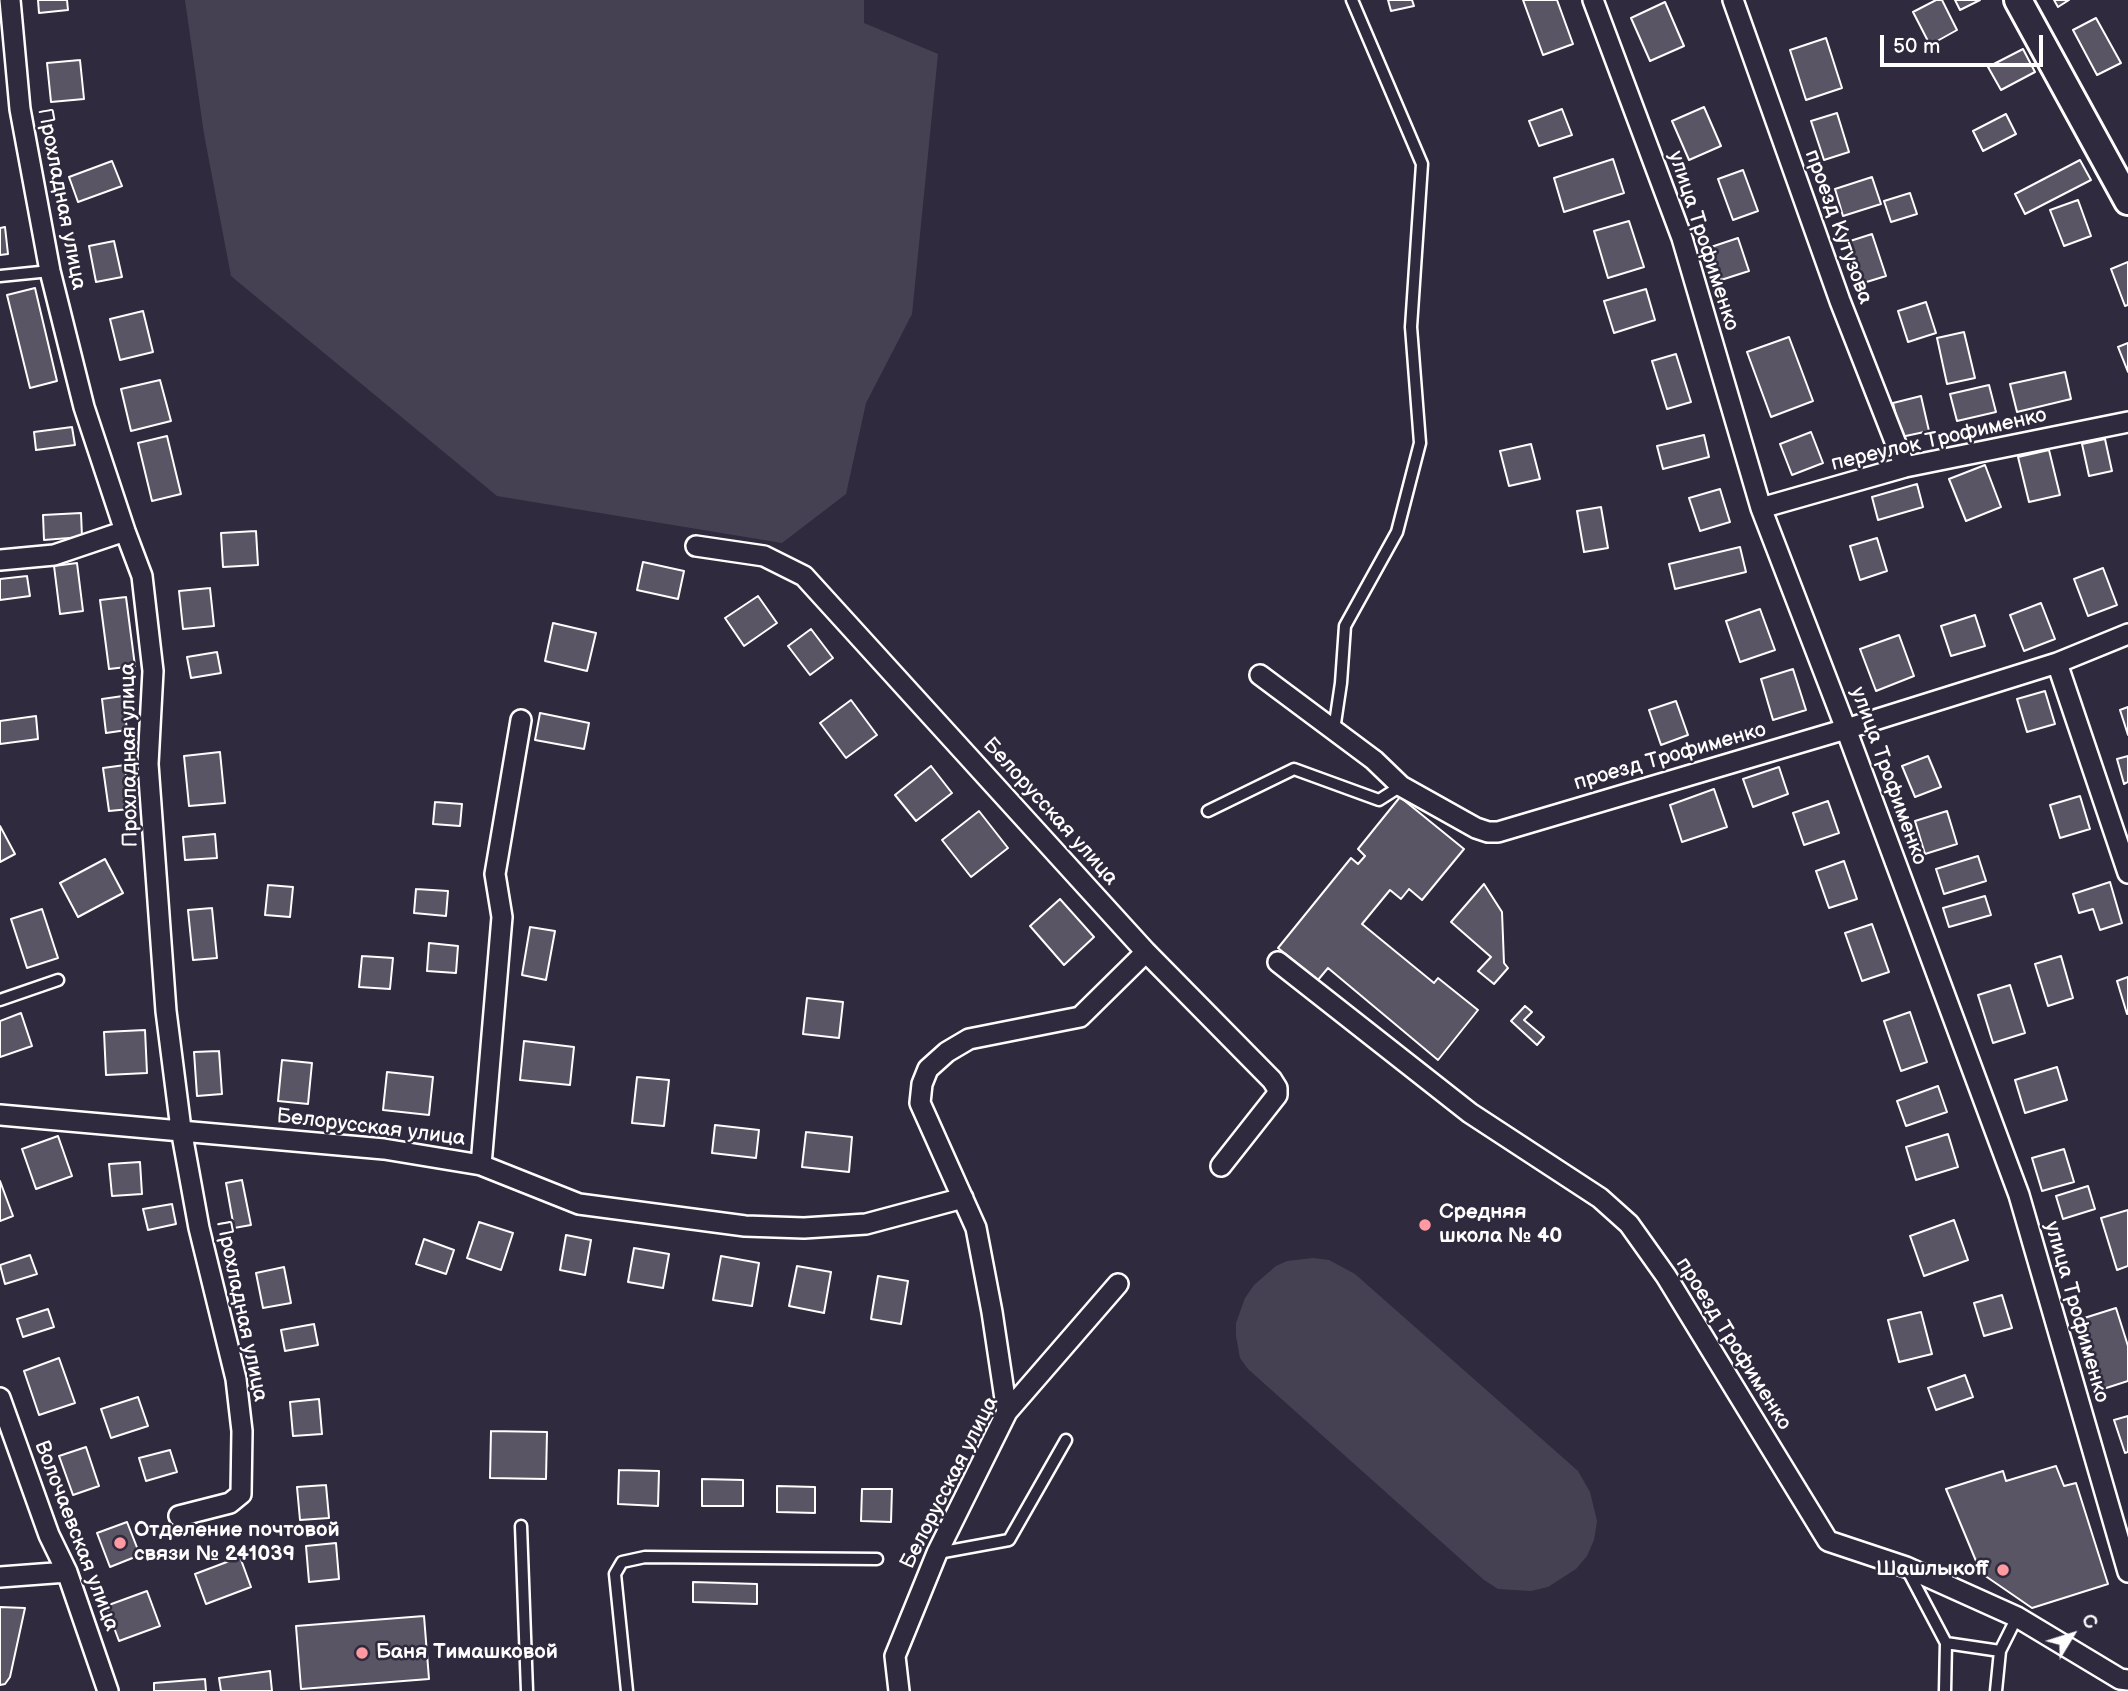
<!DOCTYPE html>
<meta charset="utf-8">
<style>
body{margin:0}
#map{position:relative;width:2128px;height:1691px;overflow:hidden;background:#2f2a3d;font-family:"Balsamiq Sans",sans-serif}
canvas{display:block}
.north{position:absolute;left:2037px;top:1600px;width:70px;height:70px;-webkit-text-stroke:5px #2f2a3d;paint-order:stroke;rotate:52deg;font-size:19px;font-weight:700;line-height:28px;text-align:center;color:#fff}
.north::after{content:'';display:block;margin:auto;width:24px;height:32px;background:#fff;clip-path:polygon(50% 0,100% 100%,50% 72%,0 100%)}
.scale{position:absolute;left:1880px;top:35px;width:163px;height:32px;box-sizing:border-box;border:4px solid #fff;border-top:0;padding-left:9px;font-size:21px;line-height:24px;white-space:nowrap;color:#fff;-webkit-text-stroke:5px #2f2a3d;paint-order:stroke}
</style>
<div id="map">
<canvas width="2128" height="1691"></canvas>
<div class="north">С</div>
<div class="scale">50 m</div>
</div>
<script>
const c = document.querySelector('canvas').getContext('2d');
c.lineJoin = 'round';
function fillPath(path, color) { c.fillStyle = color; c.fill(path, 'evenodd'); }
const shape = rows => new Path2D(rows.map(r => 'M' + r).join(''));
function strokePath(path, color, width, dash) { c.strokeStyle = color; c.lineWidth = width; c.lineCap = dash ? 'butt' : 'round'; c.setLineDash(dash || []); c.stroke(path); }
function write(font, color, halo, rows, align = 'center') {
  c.font = font + ' "Balsamiq Sans",sans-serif'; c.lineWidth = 5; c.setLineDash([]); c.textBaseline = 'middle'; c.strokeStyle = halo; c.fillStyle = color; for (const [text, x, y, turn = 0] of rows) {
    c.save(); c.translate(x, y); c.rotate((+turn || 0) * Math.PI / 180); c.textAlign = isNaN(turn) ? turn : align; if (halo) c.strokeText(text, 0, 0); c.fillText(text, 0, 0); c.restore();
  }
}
const green = shape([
 [185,0,864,0,864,23,938,54,912,314,866,403,846,494,782,543,497,496,231,276,204,134],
 [1313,1258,1329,1260,1355,1274,1578,1471,1590,1492,1597,1521,1594,1540,1587,1556,1576,1569,1548,1587,1531,1591,1498,1589,1484,1580,1248,1369,1240,1358,1236,1336,1236,1323,1245,1298,1254,1285,1276,1266,1287,1261]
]);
const building = shape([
 [38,0,67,0,68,10,39,13,38,0],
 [1388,0,1412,0,1414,6,1391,11,1388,0],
 [1523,0,1557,0,1573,44,1543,55,1523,0],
 [1936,0,1942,0,1957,30,1930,45,1913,12,1936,0],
 [1955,0,1980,0,1960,10,1955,0],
 [2054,0,2069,0,2058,7,2054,0],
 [1665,2,1684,46,1650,61,1631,18,1665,2],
 [2096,18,2121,63,2097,75,2073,30,2096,18],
 [1826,38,1842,88,1806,100,1790,50,1826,38],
 [2023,49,2035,72,2001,90,1988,67,2023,49],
 [80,60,84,99,51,102,47,63,80,60],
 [1704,107,1721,146,1689,160,1672,121,1704,107],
 [1562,109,1572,135,1539,146,1529,121,1562,109],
 [1837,113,1849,152,1824,160,1811,121,1837,113],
 [2006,114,2016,134,1983,151,1973,131,2006,114],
 [1613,159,1624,193,1564,212,1554,178,1613,159],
 [2080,160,2091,180,2025,214,2015,194,2080,160],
 [112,161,122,186,78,202,69,177,112,161],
 [1743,170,1758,211,1733,220,1718,179,1743,170],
 [1872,177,1881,204,1843,216,1835,189,1872,177],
 [1910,193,1917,214,1891,222,1884,201,1910,193],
 [2078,200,2091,236,2064,246,2050,210,2078,200],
 [1629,221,1644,267,1608,278,1594,231,1629,221],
 [5,227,8,254,0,255,0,228,5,227],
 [1872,234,1886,276,1860,284,1847,242,1872,234],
 [1738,238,1749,271,1721,280,1711,247,1738,238],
 [114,241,122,277,96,282,89,246,114,241],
 [2128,262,2128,305,2125,306,2111,269,2128,262],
 [35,288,57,381,30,388,7,295,35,288],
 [1646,289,1655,320,1614,333,1604,301,1646,289],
 [1926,302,1936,333,1908,342,1898,311,1926,302],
 [143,311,153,352,120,360,110,319,143,311],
 [1964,332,1975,378,1947,384,1937,338,1964,332],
 [1789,337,1813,401,1771,417,1747,352,1789,337],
 [2128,343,2128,372,2118,347,2128,343],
 [1676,354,1691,402,1667,409,1652,361,1676,354],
 [2065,372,2071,399,2017,412,2010,384,2065,372],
 [160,380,171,421,131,431,121,389,160,380],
 [1989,385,1996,412,1957,421,1950,394,1989,385],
 [1921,396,1929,431,1901,437,1893,403,1921,396],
 [72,427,75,445,36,450,34,432,72,427],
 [1811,432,1823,463,1792,475,1780,444,1811,432],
 [1704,435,1709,457,1663,469,1657,446,1704,435],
 [167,436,181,494,152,501,138,443,167,436],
 [2105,439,2112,471,2089,476,2082,444,2105,439],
 [1531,444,1540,479,1509,486,1500,451,1531,444],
 [2049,450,2060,495,2029,502,2018,457,2049,450],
 [1985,465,2001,507,1966,521,1949,479,1985,465],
 [1917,484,1923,507,1878,520,1872,497,1917,484],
 [1720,489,1730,522,1700,531,1689,498,1720,489],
 [1601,507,1608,548,1584,552,1577,511,1601,507],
 [81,513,82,537,44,540,43,515,81,513],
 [256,531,258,565,223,567,221,533,256,531],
 [1877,538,1887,571,1860,580,1850,546,1877,538],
 [1740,547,1746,572,1675,589,1669,564,1740,547],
 [643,562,684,571,678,599,637,590,643,562],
 [77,563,83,611,60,614,54,566,77,563],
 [2103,568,2117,605,2088,616,2074,579,2103,568],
 [27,576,30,596,0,600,0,579,27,576],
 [210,588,214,626,183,629,179,591,210,588],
 [758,596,777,623,744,646,725,618,758,596],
 [126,597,135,666,109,669,100,600,126,597],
 [2041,603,2055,639,2024,651,2010,615,2041,603],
 [1760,609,1775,650,1740,662,1726,621,1760,609],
 [1975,615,1985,646,1951,656,1941,626,1975,615],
 [553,623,596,633,587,671,545,661,553,623],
 [811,629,833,658,810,675,788,646,811,629],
 [1899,635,1914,676,1876,691,1860,649,1899,635],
 [217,652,221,673,191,678,187,657,217,652],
 [1793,669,1806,710,1773,720,1761,679,1793,669],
 [2045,691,2055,724,2027,732,2017,699,2045,691],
 [123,696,127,730,106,733,102,699,123,696],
 [851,700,877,735,846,758,820,723,851,700],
 [1676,701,1688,735,1661,745,1649,710,1676,701],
 [2128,707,2128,735,2120,710,2128,707],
 [540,713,589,723,584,749,535,740,540,713],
 [36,716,38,739,0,744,0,721,36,716],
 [220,752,225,803,189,806,184,756,220,752],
 [1928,756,1941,787,1915,797,1902,766,1928,756],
 [2128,756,2128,782,2124,784,2117,759,2128,756],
 [125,765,130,809,109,811,103,768,125,765],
 [931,766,952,793,916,821,895,795,931,766],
 [1779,767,1788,794,1753,807,1743,779,1779,767],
 [1714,789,1727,827,1682,842,1670,805,1714,789],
 [2080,796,2090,829,2060,838,2050,805,2080,796],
 [1400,797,1464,849,1422,900,1409,889,1401,899,1390,890,1362,924,1434,983,1438,978,1478,1010,1438,1060,1328,968,1318,980,1278,948,1351,858,1358,864,1365,856,1358,849,1400,797],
 [1828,801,1839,833,1804,845,1793,813,1828,801],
 [435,802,462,804,460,826,433,824,435,802],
 [979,811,1008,848,971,877,942,840,979,811],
 [1947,811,1957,844,1925,854,1915,821,1947,811],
 [0,826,15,854,0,862,0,826],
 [215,834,217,858,185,860,183,837,215,834],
 [1978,856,1986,881,1944,894,1936,869,1978,856],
 [105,859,123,893,78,917,60,883,105,859],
 [1844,861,1857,899,1829,908,1816,871,1844,861],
 [2110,882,2122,923,2100,930,2093,909,2079,913,2073,894,2110,882],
 [1484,884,1502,912,1504,963,1508,968,1494,984,1478,971,1491,957,1451,922,1484,884],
 [268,885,293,887,290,917,265,915,268,885],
 [416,889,448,891,446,916,414,913,416,889],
 [1985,896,1991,915,1949,927,1943,908,1985,896],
 [1060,899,1094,937,1064,965,1030,926,1060,899],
 [212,908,217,958,193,960,188,910,212,908],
 [42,909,58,958,27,968,11,919,42,909],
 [1872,924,1889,972,1862,981,1845,933,1872,924],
 [530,927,555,931,546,980,522,975,530,927],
 [429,943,458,946,456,973,427,971,429,943],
 [362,956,393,958,390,989,359,987,362,956],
 [2061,956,2073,998,2048,1006,2035,964,2061,956],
 [2128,977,2128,1014,2127,1014,2117,981,2128,977],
 [2010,985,2025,1033,1993,1043,1978,995,2010,985],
 [807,998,843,1002,839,1038,803,1034,807,998],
 [1525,1006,1532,1012,1524,1020,1544,1037,1537,1045,1511,1021,1525,1006],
 [1910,1012,1927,1062,1901,1071,1884,1021,1910,1012],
 [21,1013,32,1046,0,1057,0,1021,21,1013],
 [145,1030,147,1073,106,1075,104,1032,145,1030],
 [524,1041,574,1047,570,1085,520,1080,524,1041],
 [219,1051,222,1094,197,1096,194,1052,219,1051],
 [282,1060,312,1063,308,1104,278,1101,282,1060],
 [2057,1067,2067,1100,2025,1113,2015,1080,2057,1067],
 [387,1072,433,1077,429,1115,383,1110,387,1072],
 [637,1077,669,1080,664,1126,632,1123,637,1077],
 [1938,1086,1947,1112,1906,1126,1897,1101,1938,1086],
 [715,1125,759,1130,756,1158,712,1153,715,1125],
 [806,1132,852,1137,849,1172,802,1167,806,1132],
 [1948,1134,1958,1167,1916,1180,1906,1147,1948,1134],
 [58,1136,72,1176,36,1189,22,1149,58,1136],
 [2064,1149,2074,1182,2042,1191,2032,1158,2064,1149],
 [140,1162,142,1194,112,1196,109,1164,140,1162],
 [242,1180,251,1225,234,1228,226,1183,242,1180],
 [0,1181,13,1216,0,1221,0,1181],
 [2088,1186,2095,1209,2063,1219,2056,1196,2088,1186],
 [172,1204,176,1224,148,1230,143,1209,172,1204],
 [2128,1210,2128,1266,2117,1270,2101,1218,2128,1210],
 [1954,1220,1968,1260,1924,1276,1910,1236,1954,1220],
 [479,1222,513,1233,501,1270,467,1258,479,1222],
 [566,1235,591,1240,585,1275,560,1270,566,1235],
 [424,1239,454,1250,446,1274,416,1264,424,1239],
 [634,1248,669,1254,663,1288,628,1282,634,1248],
 [30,1255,37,1274,5,1284,0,1265,30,1255],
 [721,1256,759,1263,752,1306,713,1300,721,1256],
 [797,1266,831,1272,824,1313,789,1306,797,1266],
 [284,1267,291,1303,263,1308,256,1273,284,1267],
 [878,1276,908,1281,901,1324,871,1319,878,1276],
 [2002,1295,2012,1328,1984,1336,1974,1303,2002,1295],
 [2116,1308,2128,1346,2128,1381,2100,1390,2078,1320,2116,1308],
 [48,1309,54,1327,23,1337,17,1319,48,1309],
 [1921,1312,1932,1354,1899,1362,1888,1320,1921,1312],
 [314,1324,318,1345,285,1351,281,1330,314,1324],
 [59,1358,75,1403,39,1415,24,1371,59,1358],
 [1965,1375,1973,1397,1936,1410,1928,1388,1965,1375],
 [138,1397,148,1426,111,1438,101,1409,138,1397],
 [319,1399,322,1434,293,1436,290,1402,319,1399],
 [2128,1416,2128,1452,2125,1453,2114,1420,2128,1416],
 [491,1431,547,1432,546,1479,490,1478,491,1431],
 [86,1447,99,1486,73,1495,59,1456,86,1447],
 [170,1450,177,1472,146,1481,139,1458,170,1450],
 [2056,1466,2064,1486,2076,1483,2108,1584,2032,1608,1981,1573,1946,1489,2003,1471,2006,1481,2056,1466],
 [619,1470,659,1471,658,1506,618,1504,619,1470],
 [702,1479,743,1480,743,1506,702,1506,702,1479],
 [326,1485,329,1518,300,1520,297,1487,326,1485],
 [777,1486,815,1487,815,1513,777,1512,777,1486],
 [862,1489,892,1489,891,1522,861,1521,862,1489],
 [127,1522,140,1555,110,1567,97,1533,127,1522],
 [336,1543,339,1579,309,1582,306,1546,336,1543],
 [240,1557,251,1587,206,1604,195,1574,240,1557],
 [693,1582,757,1584,757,1604,693,1602,693,1582],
 [147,1591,160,1626,119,1641,106,1606,147,1591],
 [0,1607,25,1608,10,1677,5,1684,0,1685,0,1607],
 [424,1616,429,1679,301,1689,296,1626,424,1616],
 [270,1671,272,1691,221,1691,219,1678,270,1671],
 [205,1679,206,1691,154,1691,154,1683,205,1679]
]);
const lane = shape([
 [0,276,50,271],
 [1334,730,1341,683,1345,626,1397,532,1420,443,1411,327,1422,164,1352,0],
 [1208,811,1294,769,1379,800,1401,786],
 [0,1000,58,980],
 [521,1526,527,1691],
 [938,1553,1009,1540,1066,1440],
 [1908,1571,1946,1643,2000,1651],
 [627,1691,615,1574,622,1562,645,1557,877,1559],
 [1945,1691,1946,1643],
 [1996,1691,2000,1651,2017,1617]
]);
const street = shape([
 [10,0,20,109,50,271,84,407,125,531,142,576,153,671,148,764,166,1011,181,1129,199,1228,236,1379,242,1431,241,1494,230,1503,179,1516],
 [1593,0,1682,238,1761,508,1846,729,2019,1195,2128,1572],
 [1733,0,1840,301,1905,467],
 [1761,508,1905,467,2128,422],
 [696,546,764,556,804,576,1146,952,1272,1080,1277,1088,1277,1095,1221,1166],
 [0,560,54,555,125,531],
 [2057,663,2128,873],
 [1260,675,1374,760,1401,786,1476,828,1488,832,1498,832,1846,729,2057,663,2128,634],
 [1278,962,1470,1113,1600,1198,1629,1224,1666,1276,1828,1541,1906,1567,2017,1617,2120,1679,2128,1680],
 [0,1115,384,1149,481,1165,579,1204,745,1226,804,1228,866,1224,963,1198],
 [481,1165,502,917,495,874,521,720],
 [0,1398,49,1535,67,1572,108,1691],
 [1007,1412,992,1312,976,1228,920,1103,922,1084,928,1069,947,1052,969,1039,1080,1017,1146,952],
 [0,1577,67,1572],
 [899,1691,895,1656,937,1553,1007,1412,1118,1284]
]);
const secondary = shape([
 [2018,0,2128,201]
]);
const markers = [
 [1425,1225,7,"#ff9aa2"],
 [120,1543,7,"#ff9aa2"],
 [2003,1570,7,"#ff9aa2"],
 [362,1653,7,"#ff9aa2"]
];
const streetNames = [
 ["Прохладная улица",61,199,79],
 ["проезд Кутузова",1838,227,70],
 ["улица Трофименко",1703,241,72],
 ["переулок Трофименко",1939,440,-13],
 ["Прохладная улица",130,755,-91],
 ["проезд Трофименко",1670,757,-16],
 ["улица Трофименко",1888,776,70],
 ["Белорусская улица",1050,812,48],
 ["Белорусская улица",371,1128,7],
 ["Прохладная улица",241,1311,78],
 ["улица Трофименко",2076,1312,74],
 ["проезд Трофименко",1733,1344,58],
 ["Белорусская улица",950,1483,-63],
 ["Волочаевская улица",76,1536,69]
];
const poiNames = [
 ["Средняя",1439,1213],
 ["школа № 40",1439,1237],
 ["Отделение почтовой",134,1531],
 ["связи № 241039",134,1555],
 ["Шашлыкоff",1989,1570,"right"],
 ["Баня Тимашковой",376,1653]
];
fillPath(green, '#464152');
fillPath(building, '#595564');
strokePath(building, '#fff', 2);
strokePath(lane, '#fff', 15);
strokePath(street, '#fff', 24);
strokePath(secondary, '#fff', 32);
strokePath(lane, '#2f2a3d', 10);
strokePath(street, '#2f2a3d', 19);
strokePath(secondary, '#2f2a3d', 26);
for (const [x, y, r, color] of markers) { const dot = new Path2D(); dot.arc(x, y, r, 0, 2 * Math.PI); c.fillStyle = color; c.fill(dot); strokePath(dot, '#2f2a3d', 2.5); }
write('21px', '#fff', '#2f2a3d', streetNames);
write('bold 21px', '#fff', '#2f2a3d', poiNames, 'left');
</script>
